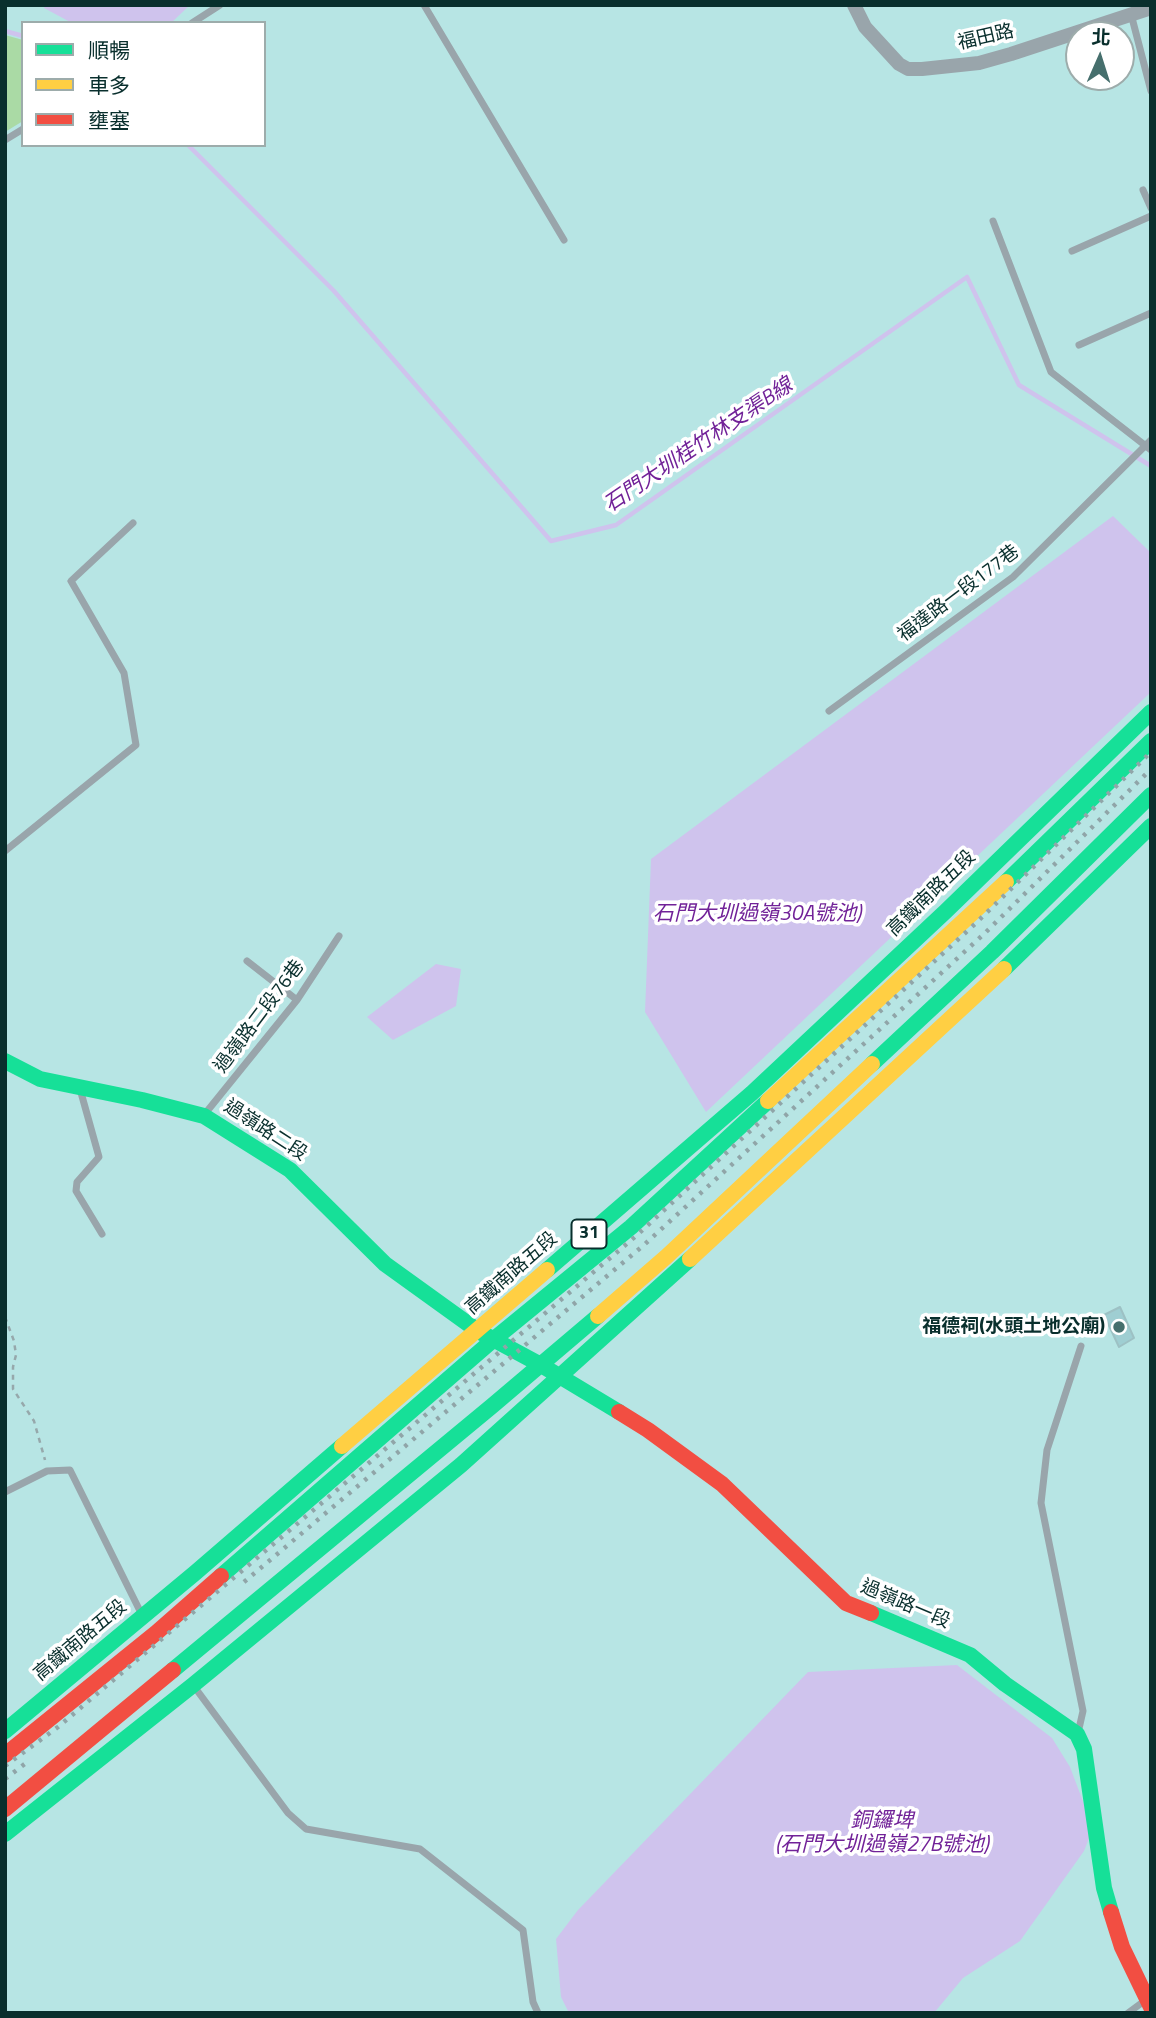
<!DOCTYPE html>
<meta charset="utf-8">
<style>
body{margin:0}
#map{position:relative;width:1156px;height:2018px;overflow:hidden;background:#b7e5e4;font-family:"Titillium Web","Noto Sans TC",sans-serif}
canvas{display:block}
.frame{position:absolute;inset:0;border:7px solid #092f2d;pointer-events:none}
.legend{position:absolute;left:21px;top:21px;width:245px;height:126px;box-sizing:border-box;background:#fff;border:2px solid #9dacab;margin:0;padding:9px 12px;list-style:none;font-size:21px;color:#092f2d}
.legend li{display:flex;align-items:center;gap:14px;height:35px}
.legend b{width:35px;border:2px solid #9dacab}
.north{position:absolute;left:1065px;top:21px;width:70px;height:70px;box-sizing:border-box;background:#fff;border:2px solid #9dacab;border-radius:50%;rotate:3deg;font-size:19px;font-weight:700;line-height:28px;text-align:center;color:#092f2d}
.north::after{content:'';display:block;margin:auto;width:24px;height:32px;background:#466f6d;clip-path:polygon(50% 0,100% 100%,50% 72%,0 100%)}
</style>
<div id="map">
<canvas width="1156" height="2018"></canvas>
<div class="frame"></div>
<ul class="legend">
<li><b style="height:9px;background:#16e098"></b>順暢</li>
<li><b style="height:9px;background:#ffcf43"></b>車多</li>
<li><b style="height:9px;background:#f24e42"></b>壅塞</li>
</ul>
<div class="north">北</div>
</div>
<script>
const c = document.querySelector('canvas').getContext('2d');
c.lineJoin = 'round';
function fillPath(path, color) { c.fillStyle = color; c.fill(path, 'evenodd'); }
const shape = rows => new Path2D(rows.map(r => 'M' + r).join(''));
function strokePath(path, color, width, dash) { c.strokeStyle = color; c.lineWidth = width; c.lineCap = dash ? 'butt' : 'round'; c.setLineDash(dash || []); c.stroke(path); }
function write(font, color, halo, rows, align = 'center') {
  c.font = font + ' "Titillium Web","Noto Sans TC",sans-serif'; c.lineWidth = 7; c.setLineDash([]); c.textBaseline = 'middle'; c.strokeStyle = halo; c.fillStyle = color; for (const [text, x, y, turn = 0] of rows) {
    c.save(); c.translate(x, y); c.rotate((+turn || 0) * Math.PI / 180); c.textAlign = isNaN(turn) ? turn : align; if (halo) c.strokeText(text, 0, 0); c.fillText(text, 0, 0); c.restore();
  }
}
const green = shape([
 [5,35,23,40,23,121,5,132]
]);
const water = shape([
 [45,5,190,5,171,23,72,23,44,8],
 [1113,516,1151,553,1151,692,706,1112,645,1012,651,859],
 [436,964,461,969,456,1006,393,1040,367,1017],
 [957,1665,1052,1738,1070,1767,1093,1828,1084,1851,1020,1941,963,1978,934,2013,569,2013,561,1997,556,1939,578,1910,808,1672]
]);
const stream = shape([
 [5,31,23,36],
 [188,145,334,291,551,541,616,525,967,277,1019,385,1151,466]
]);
const building = shape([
 [1120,1307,1134,1338,1119,1347,1104,1315,1120,1307]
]);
const path = shape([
 [5,1317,14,1341,16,1355,13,1367,13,1389,34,1421,45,1460]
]);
const lane = shape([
 [424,5,564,240],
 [1131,14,1151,91],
 [192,23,220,5],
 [5,140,23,129],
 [1143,190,1151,208],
 [993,221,1051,372,1151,450],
 [1072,251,1151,216],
 [1079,345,1151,313],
 [829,711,1013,577,1151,440],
 [5,851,136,745,124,673,71,581,133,523],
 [247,961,297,1000],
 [80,1089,99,1157,77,1182,76,1191,102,1234],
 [204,1115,297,1000,339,936],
 [5,1492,47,1471,70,1470,141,1613],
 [196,1689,288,1813,306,1829,420,1849,523,1930,533,2002,538,2013],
 [1078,1733,1083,1711,1041,1503,1047,1450,1081,1346],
 [1128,2013,1147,1999]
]);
const street = shape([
 [854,5,865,27,899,64,908,69,922,69,979,63,1011,54,1151,8]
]);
const fast = shape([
 [1006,882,1151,741],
 [1004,969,1151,826],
 [5,1061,40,1079,142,1100,204,1116,290,1170,385,1264,478,1331,541,1365,619,1412],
 [872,1064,992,952,1151,795],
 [547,1270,752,1093,946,911,1151,712],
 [221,1576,493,1340,631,1227,768,1101],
 [871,1613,970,1655,1005,1684,1077,1734,1084,1749,1104,1888,1111,1912],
 [173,1670,492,1406,598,1316],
 [5,1731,195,1573,342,1446],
 [5,1834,193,1685,461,1465,690,1259]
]);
const slow = shape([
 [768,1101,1006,882],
 [690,1259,1004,969],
 [598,1316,666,1257,872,1064],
 [342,1446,547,1270]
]);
const jam = shape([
 [619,1412,648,1430,722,1484,846,1603,871,1613],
 [5,1755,156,1633,221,1576],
 [5,1809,173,1670],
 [1111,1912,1122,1947,1151,2007]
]);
const rail = shape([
 [244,1582,645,1244,985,933,1151,769],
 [5,1766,58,1727,636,1236,976,923,1151,752],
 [5,1779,26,1763]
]);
const markers = [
 [1119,1327,7,"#466f6d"]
];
const shields = [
 [589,1234,35]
];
const shieldNames = [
 ["31",589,1234]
];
const streetNames = [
 ["福田路",986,38,-13],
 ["福達路一段177巷",959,594,-37],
 ["高鐵南路五段",932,894,-44],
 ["過嶺路二段76巷",260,1017,-53],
 ["過嶺路二段",265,1131,33],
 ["高鐵南路五段",512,1274,-41],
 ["過嶺路一段",905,1605,23],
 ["高鐵南路五段",81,1641,-40]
];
const poiNames = [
 ["福德祠(水頭土地公廟)",1105,1327]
];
const waterNames = [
 ["石門大圳桂竹林支渠B線",699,446,-34],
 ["石門大圳過嶺30A號池)",757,915],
 ["銅鑼埤",882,1822],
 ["(石門大圳過嶺27B號池)",882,1846]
];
fillPath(green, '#aadaa5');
fillPath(water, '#cfc3ed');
strokePath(stream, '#cfc3ed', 4.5);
fillPath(building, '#9fced2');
strokePath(building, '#9dc1c4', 2);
strokePath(path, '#96a8ab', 2.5, [5, 5]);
strokePath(lane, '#99a5ab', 7);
strokePath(street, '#99a5ab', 14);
strokePath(fast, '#16e098', 16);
strokePath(slow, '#ffcf43', 16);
strokePath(jam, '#f24e42', 16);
strokePath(rail, '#90a5a8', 4.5, [3.5, 7]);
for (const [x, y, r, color] of markers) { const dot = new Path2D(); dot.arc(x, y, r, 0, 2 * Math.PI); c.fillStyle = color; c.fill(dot); strokePath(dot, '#fff', 2.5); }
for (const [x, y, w] of shields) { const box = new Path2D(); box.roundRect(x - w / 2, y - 14.5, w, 29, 5); c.fillStyle = '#fff'; c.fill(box); strokePath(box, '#092f2d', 2); }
write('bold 18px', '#092f2d', null, shieldNames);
write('19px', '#092f2d', '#fff', streetNames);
write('bold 19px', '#092f2d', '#fff', poiNames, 'right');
write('italic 21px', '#712298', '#fff', waterNames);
</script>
